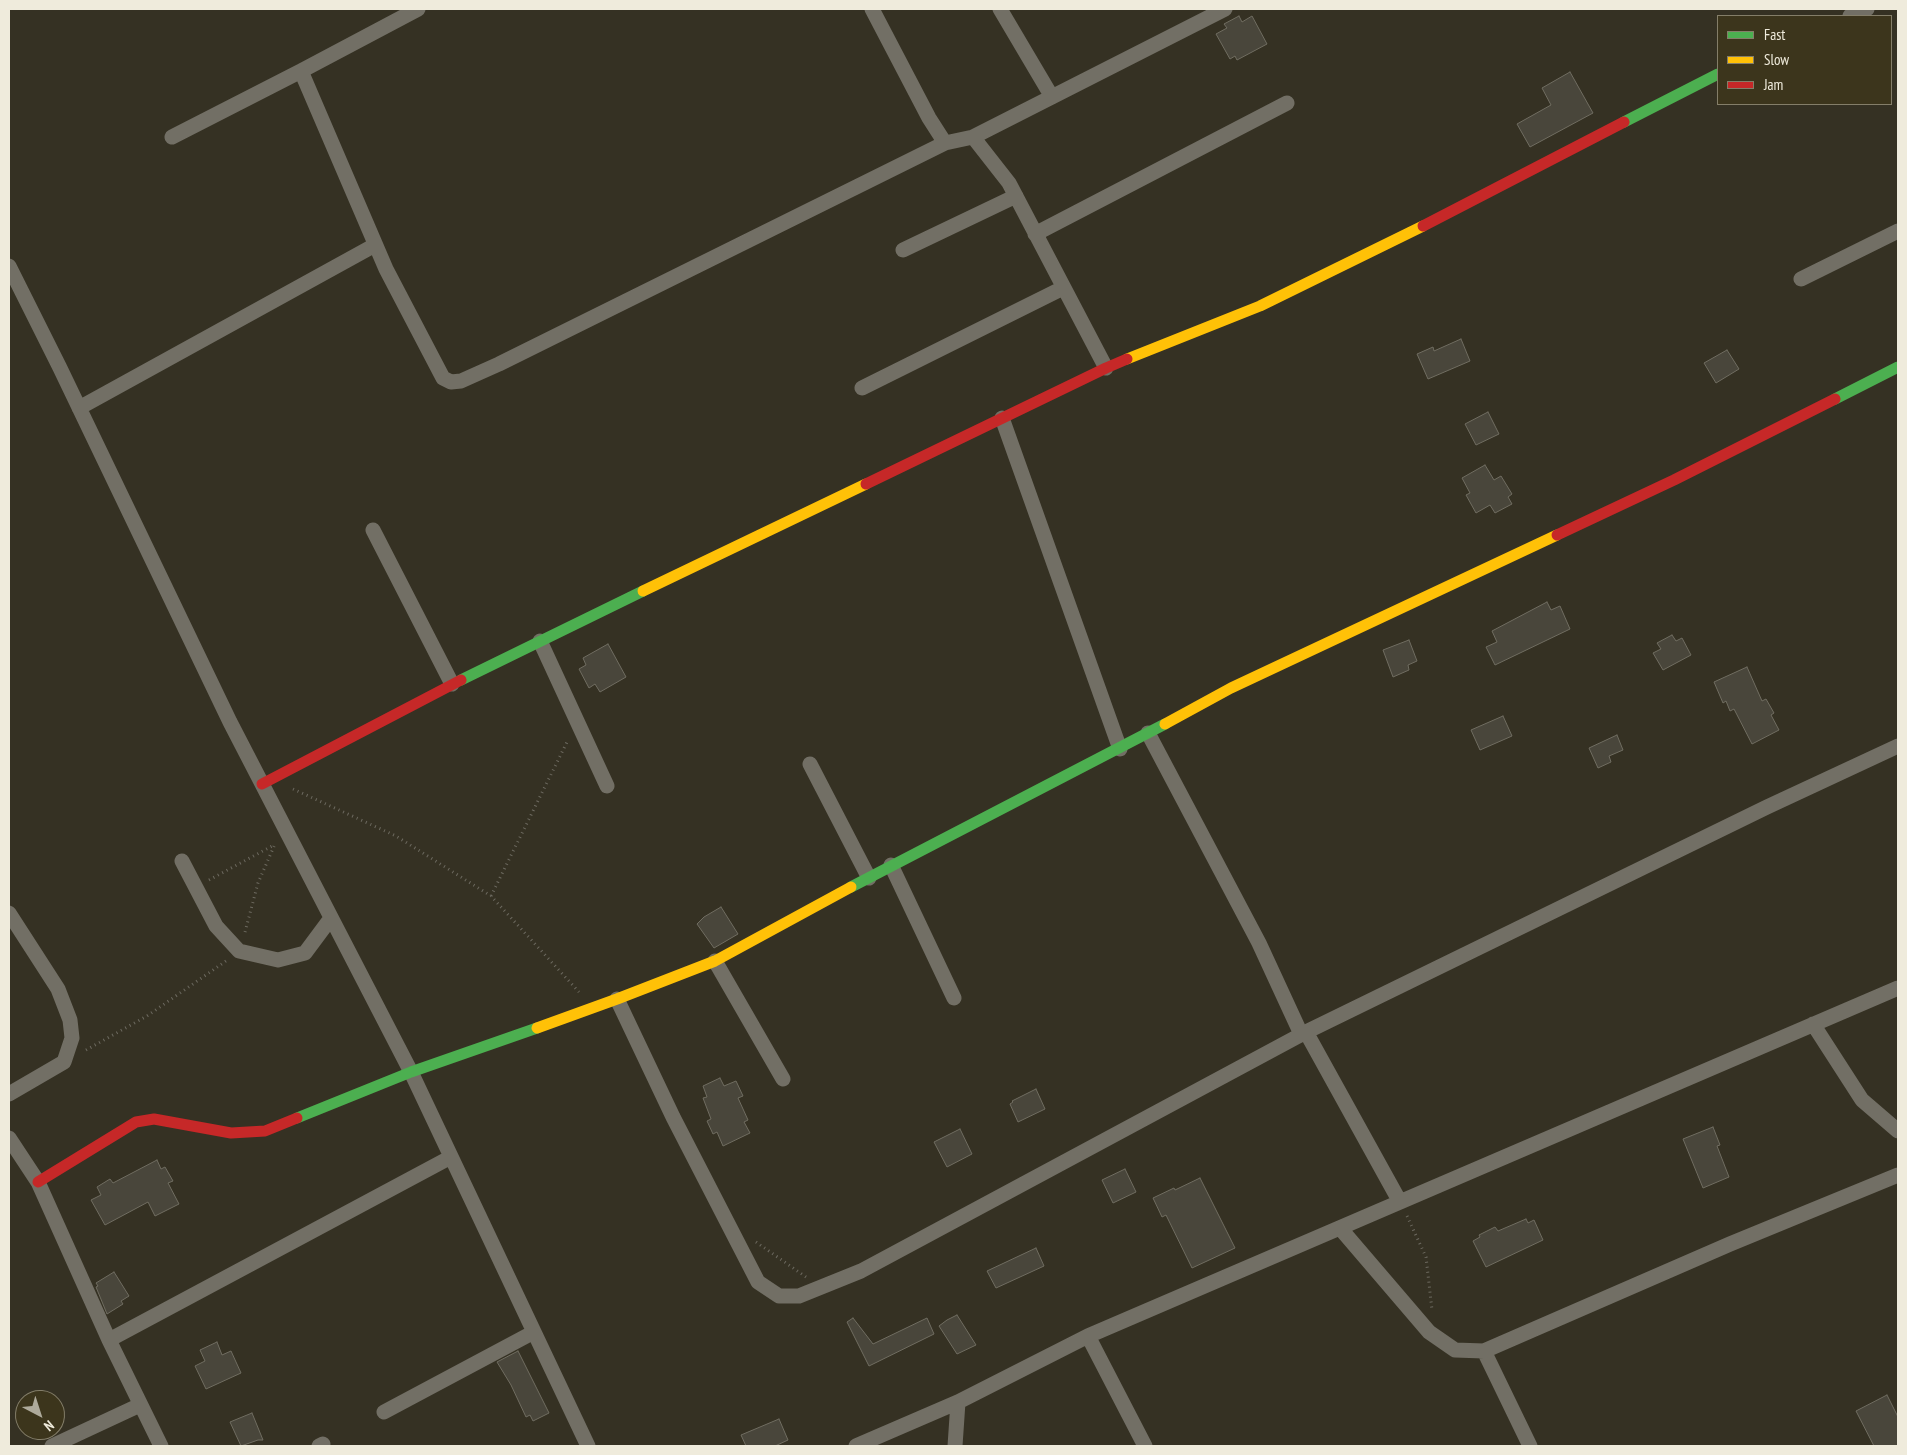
<!DOCTYPE html>
<style>
body{margin:0}
#map{position:relative;width:1907px;height:1455px;overflow:hidden;background:#353123;font-family:"PT Sans Narrow",sans-serif}
canvas{display:block}
.frame{position:absolute;inset:0;border:10px solid #efebdc;pointer-events:none}
.legend{position:absolute;left:1717px;top:15px;width:175px;height:90px;box-sizing:border-box;background:#3c351c;border:1px solid #847e69;margin:0;padding:6px 9px;list-style:none;font-size:15px;color:#efebdc}
.legend li{display:flex;align-items:center;gap:10px;height:25px}
.legend b{width:25px;border:1px solid #847e69}
.north{position:absolute;left:15px;top:1390px;width:50px;height:50px;box-sizing:border-box;background:#3c351c;border:1px solid #847e69;border-radius:50%;rotate:140deg;font-size:14px;font-weight:700;line-height:20px;text-align:center;color:#efebdc}
.north::after{content:'';display:block;margin:auto;width:18px;height:22px;background:#aeaa9b;clip-path:polygon(50% 0,100% 100%,50% 72%,0 100%)}
</style>
<div id="map">
<canvas width="1907" height="1455"></canvas>
<div class="frame"></div>
<ul class="legend">
<li><b style="height:6px;background:#4caf50"></b>Fast</li>
<li><b style="height:6px;background:#ffc107"></b>Slow</li>
<li><b style="height:6px;background:#c62828"></b>Jam</li>
</ul>
<div class="north">N</div>
</div>
<script>
const c = document.querySelector('canvas').getContext('2d');
c.lineJoin = 'round';
function fillPath(path, color) { c.fillStyle = color; c.fill(path, 'evenodd'); }
const shape = rows => new Path2D(rows.map(r => 'M' + r).join(''));
function strokePath(path, color, width, dash) { c.strokeStyle = color; c.lineWidth = width; c.lineCap = dash ? 'butt' : 'round'; c.setLineDash(dash || []); c.stroke(path); }
const building = shape([
 [1239,16,1242,22,1252,16,1267,44,1237,60,1235,56,1230,59,1216,34,1227,28,1224,24,1239,16],
 [1570,72,1593,113,1530,147,1517,124,1551,105,1542,88,1570,72],
 [1461,339,1470,361,1428,379,1417,354,1433,347,1434,351,1461,339],
 [1727,350,1739,369,1716,383,1704,363,1727,350],
 [1488,412,1499,434,1476,445,1465,424,1488,412],
 [1485,465,1494,480,1501,476,1512,494,1508,497,1512,504,1495,513,1490,505,1476,513,1466,495,1470,493,1462,478,1485,465],
 [1547,602,1551,610,1560,606,1570,629,1495,665,1486,647,1497,642,1492,631,1547,602],
 [1672,635,1676,641,1682,638,1691,655,1663,670,1653,653,1661,649,1657,643,1672,635],
 [1409,640,1417,661,1408,665,1409,670,1393,677,1383,650,1409,640],
 [608,644,626,677,600,692,595,684,589,688,579,669,586,665,583,658,608,644],
 [1747,667,1762,701,1766,699,1774,713,1771,715,1779,730,1752,744,1734,709,1730,711,1726,701,1723,703,1714,682,1747,667],
 [1503,716,1512,736,1480,750,1471,730,1503,716],
 [1617,735,1623,750,1609,756,1611,762,1598,768,1589,748,1617,735],
 [721,907,738,934,714,948,697,924,704,917,721,907],
 [720,1078,724,1086,736,1081,743,1096,738,1098,748,1120,744,1122,750,1133,723,1146,717,1132,713,1134,707,1121,711,1119,703,1098,707,1097,703,1086,720,1078],
 [1036,1089,1045,1109,1018,1122,1010,1104,1013,1102,1012,1101,1036,1089],
 [1713,1127,1720,1145,1717,1146,1729,1177,1703,1188,1683,1139,1713,1127],
 [960,1129,972,1154,947,1167,934,1142,960,1129],
 [157,1160,161,1169,165,1167,173,1181,168,1183,179,1204,155,1216,148,1202,105,1225,91,1200,101,1195,97,1187,110,1179,113,1183,157,1160],
 [1125,1169,1136,1192,1113,1203,1102,1180,1125,1169],
 [1200,1178,1235,1248,1192,1268,1166,1215,1162,1217,1153,1198,1174,1188,1175,1190,1200,1178],
 [1526,1219,1528,1223,1534,1220,1543,1240,1486,1267,1473,1241,1480,1237,1479,1235,1495,1227,1498,1231,1526,1219],
 [1036,1248,1044,1266,996,1288,987,1271,1036,1248],
 [114,1272,129,1296,121,1301,123,1304,107,1314,96,1287,98,1286,96,1283,114,1272],
 [957,1315,976,1345,957,1354,939,1326,947,1320,957,1315],
 [853,1318,873,1344,927,1318,934,1334,869,1366,847,1322,853,1318],
 [217,1342,222,1355,231,1351,241,1373,206,1389,195,1366,205,1361,200,1350,217,1342],
 [518,1351,549,1413,533,1421,530,1415,526,1417,511,1385,497,1362,518,1351],
 [1887,1395,1898,1417,1898,1446,1874,1446,1856,1411,1887,1395],
 [252,1413,263,1440,258,1440,241,1446,230,1422,252,1413],
 [779,1419,788,1440,775,1446,746,1446,741,1435,779,1419]
]);
const path = shape([
 [293,789,396,836,491,896,579,992],
 [209,880,274,845],
 [491,896,568,740],
 [245,932,258,883,275,844],
 [86,1050,147,1016,226,961],
 [1407,1216,1426,1257,1432,1310],
 [756,1242,806,1277]
]);
const street = shape([
 [872,9,929,118,945,143,973,137,1009,183,1106,368],
 [1000,9,1052,97],
 [1850,16,1867,9],
 [301,71,386,269,443,378,451,382,461,381,499,364,945,143],
 [172,137,301,71,418,9],
 [973,137,1225,9],
 [1035,234,1287,103],
 [903,250,1016,196],
 [9,266,60,368,230,722,411,1072,588,1446],
 [1801,279,1898,231],
 [862,388,1063,288],
 [79,408,375,245],
 [1002,418,1120,749],
 [373,530,452,684],
 [540,641,607,786],
 [1148,733,1259,943,1301,1034],
 [810,764,869,878],
 [182,861,216,926,239,951,278,960,305,953,331,918],
 [891,865,954,998],
 [9,913,58,989,70,1020,72,1038,64,1062,9,1094],
 [715,961,783,1079],
 [617,999,673,1117,758,1282,779,1296,799,1296,861,1271,1306,1032,1767,807,1898,746],
 [1813,1024,1862,1100,1898,1131],
 [1306,1032,1400,1202],
 [9,1138,38,1182,109,1340,161,1446],
 [1340,1228,1429,1332,1455,1350,1484,1351,1730,1244,1898,1175],
 [1088,1336,1145,1446],
 [109,1340,451,1157],
 [1484,1351,1530,1446],
 [384,1412,534,1332],
 [52,1446,140,1405],
 [319,1446,323,1444],
 [856,1446,958,1402,1088,1336,1898,988],
 [955,1446,958,1402]
]);
const fast = shape([
 [1624,122,1718,74],
 [1835,399,1898,367],
 [461,680,643,591],
 [851,887,1165,724],
 [297,1118,411,1072,537,1028]
]);
const slow = shape([
 [1127,359,1260,306,1423,226],
 [643,591,866,484],
 [1165,724,1231,688,1557,535],
 [537,1028,617,999,715,961,851,887]
]);
const jam = shape([
 [1423,226,1624,122],
 [866,484,1106,368,1127,359],
 [1557,535,1674,480,1835,399],
 [262,784,461,680],
 [38,1182,136,1122,154,1119,231,1133,265,1131,297,1118]
]);
fillPath(building, '#49463b');
strokePath(building, '#706d61', 1);
strokePath(path, '#6d6a60', 3, [1, 4]);
strokePath(street, '#726f65', 15);
strokePath(fast, '#4caf50', 11);
strokePath(slow, '#ffc107', 11);
strokePath(jam, '#c62828', 11);
</script>
